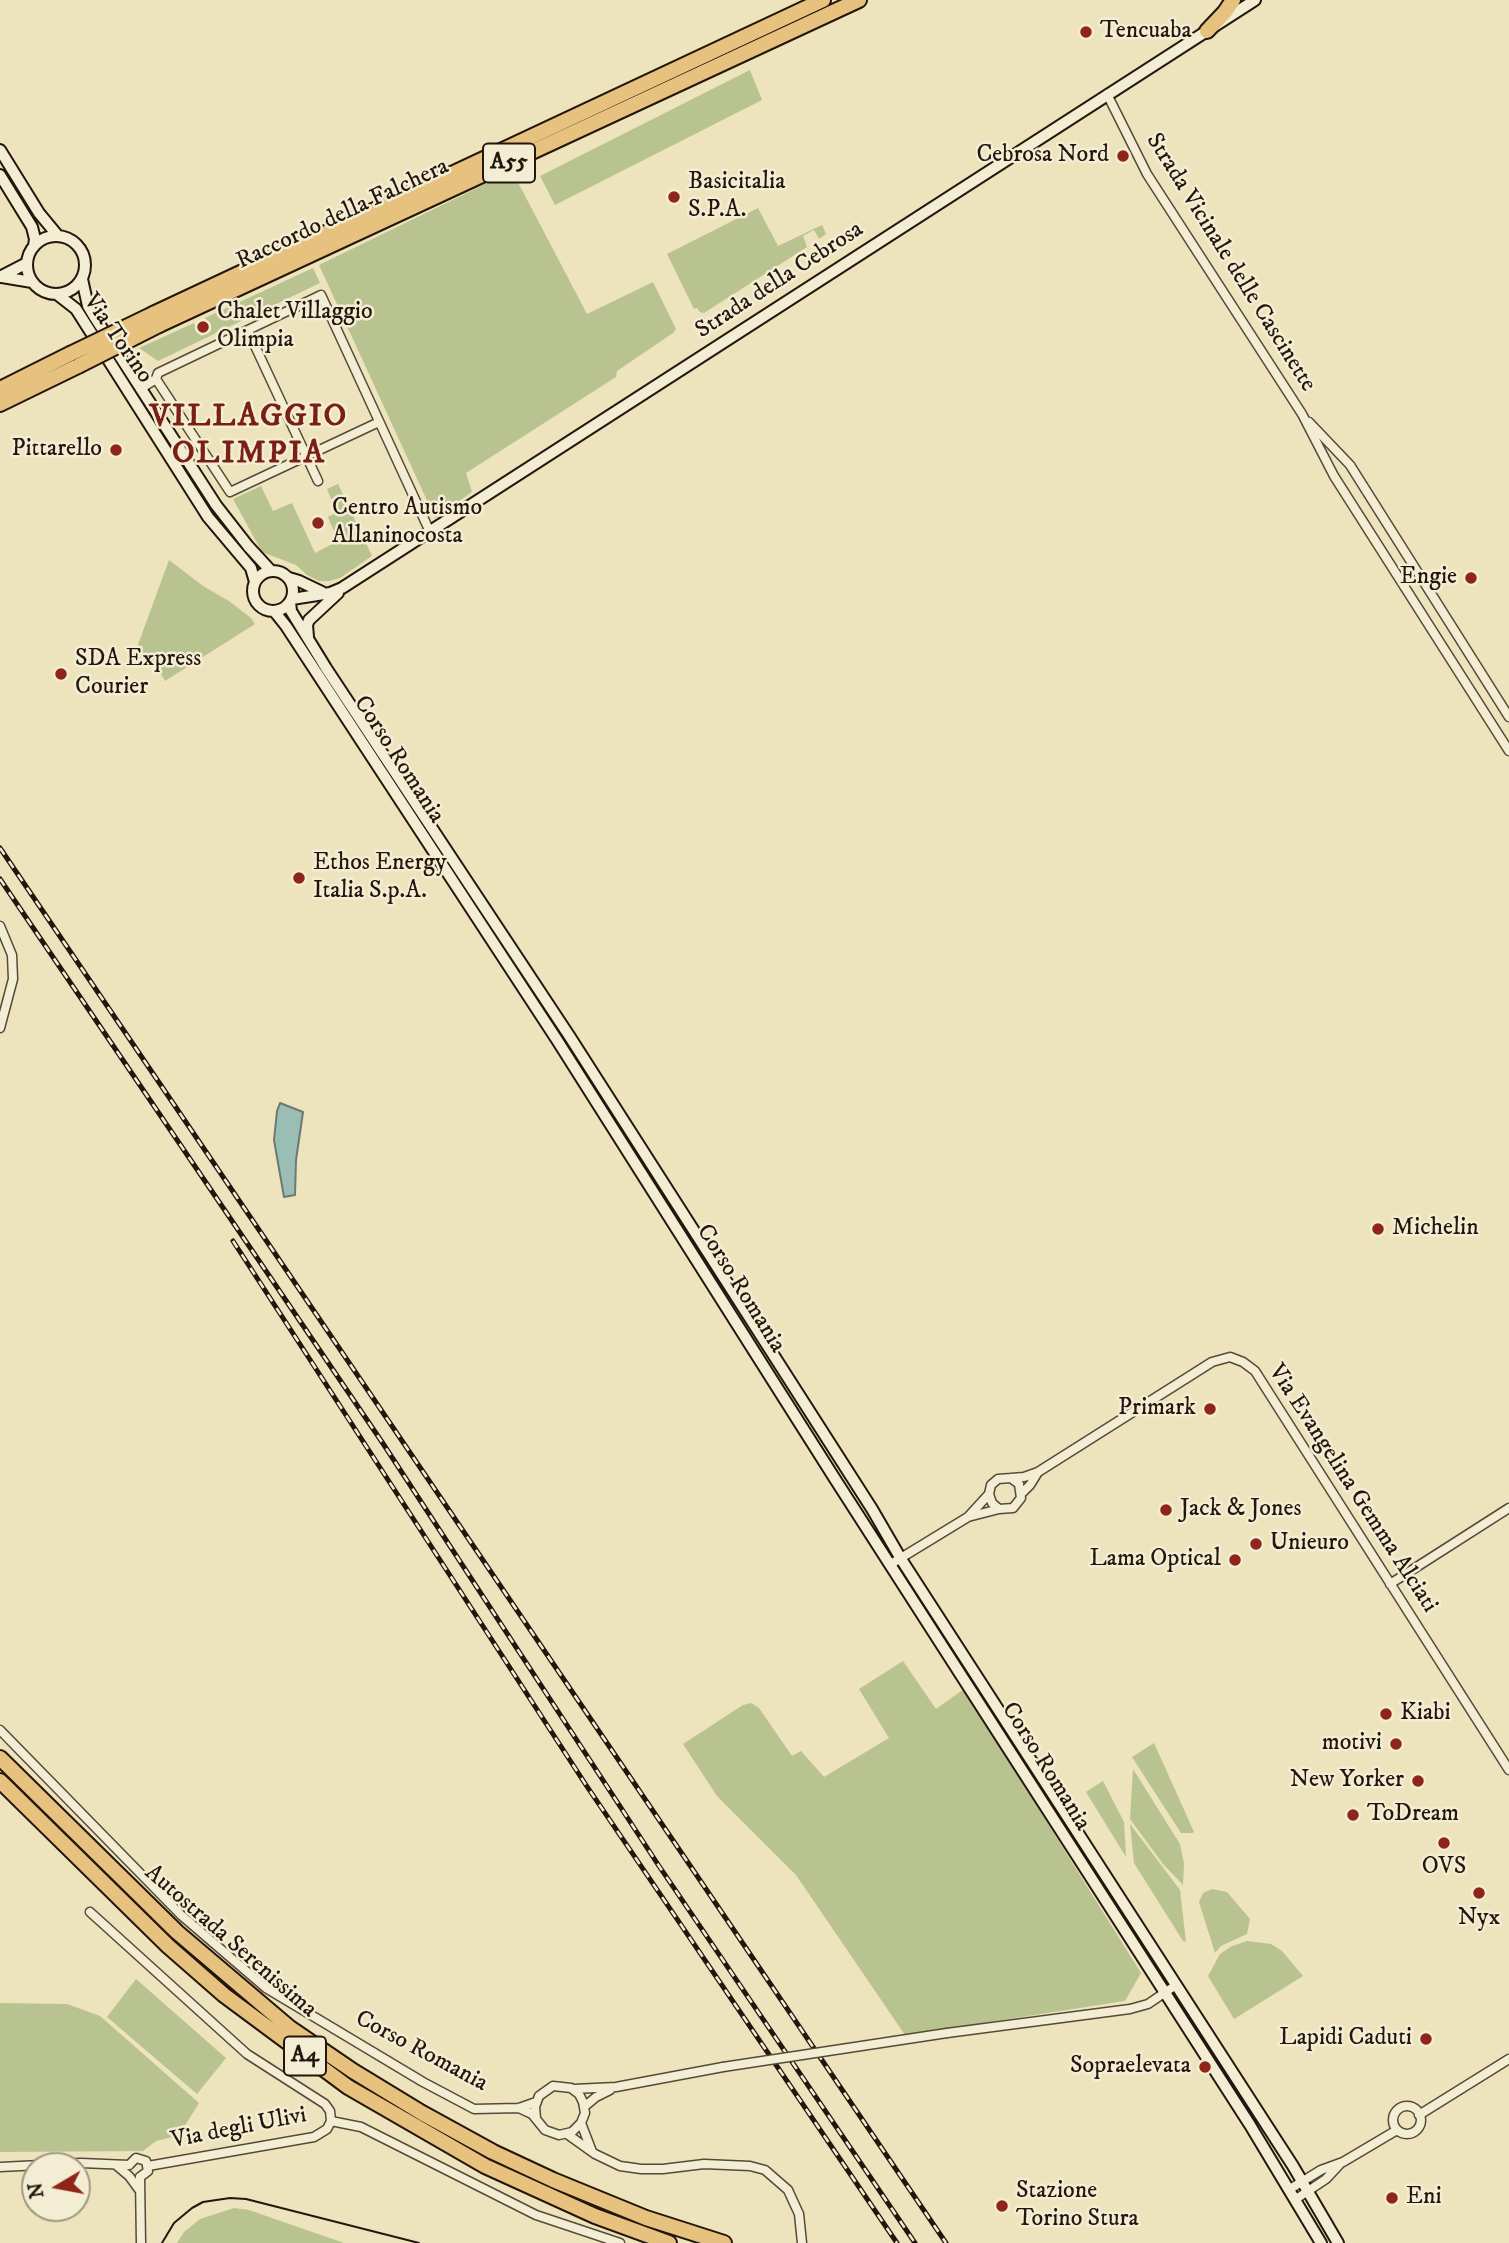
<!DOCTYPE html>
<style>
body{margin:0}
#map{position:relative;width:1509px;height:2243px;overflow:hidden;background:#ede3bc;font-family:"IM FELL DW Pica",serif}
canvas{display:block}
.north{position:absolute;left:21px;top:2152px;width:70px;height:70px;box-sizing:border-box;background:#f3edd3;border:2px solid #a09784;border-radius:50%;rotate:260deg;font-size:19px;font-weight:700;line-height:28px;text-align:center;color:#24160d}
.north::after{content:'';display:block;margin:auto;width:24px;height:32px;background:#8f2418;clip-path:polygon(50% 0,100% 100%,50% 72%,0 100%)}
</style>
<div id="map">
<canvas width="1509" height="2243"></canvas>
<div class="north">N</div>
</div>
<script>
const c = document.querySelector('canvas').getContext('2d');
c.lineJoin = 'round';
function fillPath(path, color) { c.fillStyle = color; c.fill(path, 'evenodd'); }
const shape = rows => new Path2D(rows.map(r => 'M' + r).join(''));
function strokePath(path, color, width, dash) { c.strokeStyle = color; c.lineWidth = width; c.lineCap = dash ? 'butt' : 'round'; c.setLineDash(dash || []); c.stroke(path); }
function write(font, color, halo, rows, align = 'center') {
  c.font = font + ' "IM FELL DW Pica",serif'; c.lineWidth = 5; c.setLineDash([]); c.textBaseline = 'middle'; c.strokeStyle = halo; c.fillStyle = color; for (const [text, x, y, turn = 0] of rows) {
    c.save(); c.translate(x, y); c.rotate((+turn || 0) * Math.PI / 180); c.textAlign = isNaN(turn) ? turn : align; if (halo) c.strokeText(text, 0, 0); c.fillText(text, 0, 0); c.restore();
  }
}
const green = shape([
 [750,70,762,100,555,205,540,176],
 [512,171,587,314,653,282,676,329,673,333,617,371,616,377,466,473,472,492,435,518,319,265],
 [758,208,778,246,822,225,826,234,819,239,814,230,803,236,807,247,704,313,700,312,697,308,694,309,667,254],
 [313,268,320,283,158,361,139,348,194,323,201,336,211,331,205,318],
 [338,484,372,556,340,578,329,581,319,581,307,575,296,565,262,552,233,499,261,486,273,511,292,503,315,553,338,541,328,517,337,512,327,489],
 [169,560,203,586,229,601,251,618,255,624,165,681,157,667,144,663,136,650],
 [903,1661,936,1709,964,1689,1141,1973,1125,2001,905,2035,796,1875,717,1796,683,1744,743,1705,751,1703,759,1708,792,1756,801,1751,824,1777,889,1738,859,1689],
 [1154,1743,1194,1832,1192,1833,1181,1833,1132,1757],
 [1133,1769,1180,1844,1184,1864,1183,1885,1163,1864,1130,1819],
 [1103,1781,1124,1822,1126,1857,1086,1792],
 [1130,1824,1180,1890,1186,1942,1183,1941,1134,1863],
 [1212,1889,1227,1892,1250,1919,1247,1934,1221,1946,1215,1953,1199,1902,1203,1893],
 [1247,1941,1271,1944,1282,1951,1303,1976,1234,2019,1208,1976,1220,1954,1232,1946],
 [136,1979,226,2058,197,2094,107,2017],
 [0,2003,67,2004,100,2016,199,2103,186,2124,172,2137,156,2141,143,2151,0,2152],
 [234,2208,249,2210,344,2243,177,2243,184,2232,200,2219]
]);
const water = shape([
 [280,1103,303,1112,296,1160,295,1195,284,1197,274,1140,277,1111,280,1103]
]);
const minor = shape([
 [1107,94,1147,174,1302,414,1334,476,1509,751],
 [248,331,318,481],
 [156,379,230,492,379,422],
 [140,389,156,379,158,373,321,295,430,532],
 [1309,422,1350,465,1509,717],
 [0,926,12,955,13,979,0,1028],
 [1011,1478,1019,1484,1021,1498,1013,1508,999,1509,992,1503,989,1494,991,1485,998,1479,1024,1477,1038,1472,1212,1362,1230,1357,1243,1362,1255,1371,1509,1770],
 [1022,1493,1030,1485,1038,1472],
 [968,1517,999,1509],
 [891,1564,968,1517,989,1494],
 [1390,1584,1509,1508],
 [0,1730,181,1915,266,1988,423,2082,474,2109,519,2108,536,2102],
 [90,1912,247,2054,325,2104,330,2111,331,2121],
 [947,2033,1130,2009,1148,2004,1176,1985],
 [574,2089,616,2087,723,2067],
 '1393 2120a14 14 0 1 1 28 0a14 14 0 1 1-28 0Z',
 [584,2107,596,2097,610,2090],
 [519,2108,532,2114,545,2130,559,2135,572,2132,581,2123,585,2113,583,2102,579,2094,571,2088,553,2086,539,2096,535,2107,536,2118],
 [1419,2115,1509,2059],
 [331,2121,361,2127,536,2215,620,2243],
 [581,2123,591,2149],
 [567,2134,595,2154,620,2166,641,2169,663,2169,704,2164,750,2166,765,2170,788,2190,799,2214,802,2243],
 [116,2165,129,2176,140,2191],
 [129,2165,136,2158,146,2161,148,2171,140,2177],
 [148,2166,314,2137,327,2129,331,2121],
 [0,2167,81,2163,129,2165],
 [140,2177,141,2243],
 [1290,2189,1321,2170,1343,2162,1397,2130],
 [1296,2199,1326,2179,1340,2164]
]);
const secondary = shape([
 [0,150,39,213,58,236],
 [0,175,32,227,35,239,34,246],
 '27 265a29 29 0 1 1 58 0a29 29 0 1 1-58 0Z',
 [0,277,27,263],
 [2,277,32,282],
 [82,279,88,306,94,316,216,505,248,546,271,571],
 [58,295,76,309,208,517,251,568,255,582],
 '253 591a20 20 0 1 1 40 0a20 20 0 1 1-40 0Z',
 [289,578,299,581,322,592],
 [292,599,330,593,342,588,1255,0],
 [290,602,291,611,326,668,570,1037,872,1509,901,1559,1293,2166,1338,2243],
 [274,611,286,626,557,1040,835,1479,1250,2125,1321,2243],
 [308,637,307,625,309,620,338,593]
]);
const motorway = shape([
 [1207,31,1225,12,1233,0],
 [153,314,823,0],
 [159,325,859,0],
 [0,389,70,354],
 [0,404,78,366],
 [0,1758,177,1932,290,2028,353,2071,422,2113,493,2152,553,2180,646,2218,724,2243],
 [0,1781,168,1946,224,1995,348,2087,485,2166,595,2216,669,2243]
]);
const tram = shape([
 [162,2243,174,2223,192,2208,203,2202,230,2198,246,2199,419,2243]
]);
const rail = shape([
 [0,848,946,2243],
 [0,879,382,1442,659,1866,915,2243],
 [233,1241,586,1785,897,2243]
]);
const minorBridge = shape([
 [723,2067,947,2033]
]);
const motorwayBridge = shape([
 [70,354,153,314],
 [78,366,159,325]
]);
const markers = [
 [1086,32,7,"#8f2418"],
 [1123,156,7,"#8f2418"],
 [674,197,7,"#8f2418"],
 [203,327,7,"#8f2418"],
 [116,450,7,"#8f2418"],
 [318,523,7,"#8f2418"],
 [1471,578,7,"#8f2418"],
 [61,674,7,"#8f2418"],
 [299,878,7,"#8f2418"],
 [1378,1229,7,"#8f2418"],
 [1210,1409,7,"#8f2418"],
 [1166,1510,7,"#8f2418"],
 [1256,1544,7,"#8f2418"],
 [1235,1560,7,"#8f2418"],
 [1386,1714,7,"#8f2418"],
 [1396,1744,7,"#8f2418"],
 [1418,1781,7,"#8f2418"],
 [1353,1815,7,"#8f2418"],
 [1444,1843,7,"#8f2418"],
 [1479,1893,7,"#8f2418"],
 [1426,2039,7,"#8f2418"],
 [1205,2067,7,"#8f2418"],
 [1392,2198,7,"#8f2418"],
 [1002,2206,7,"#8f2418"]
];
const shields = [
 [509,163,52],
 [305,2056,42]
];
const shieldNames = [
 ["A55",509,163],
 ["A4",305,2056]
];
const poiNames = [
 ["Tencuaba",1100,32],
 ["Cebrosa Nord",1109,156,"right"],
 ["Basicitalia",688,183],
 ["S.P.A.",688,211],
 ["Chalet Villaggio",217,313],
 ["Olimpia",217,341],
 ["Pittarello",102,450,"right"],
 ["Centro Autismo",332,509],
 ["Allaninocosta",332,537],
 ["Engie",1457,578,"right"],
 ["SDA Express",75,660],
 ["Courier",75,688],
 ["Ethos Energy",313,864],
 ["Italia S.p.A.",313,892],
 ["Michelin",1392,1229],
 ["Primark",1196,1409,"right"],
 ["Jack & Jones",1180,1510],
 ["Unieuro",1270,1544],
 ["Lama Optical",1221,1560,"right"],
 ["Kiabi",1400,1714],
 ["motivi",1382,1744,"right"],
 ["New Yorker",1404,1781,"right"],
 ["ToDream",1367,1815],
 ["OVS",1444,1868,"center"],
 ["Nyx",1479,1919,"center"],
 ["Lapidi Caduti",1412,2039,"right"],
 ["Sopraelevata",1191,2067,"right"],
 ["Stazione",1016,2192],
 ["Torino Stura",1016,2220],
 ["Eni",1406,2198]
];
const streetNames = [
 ["Raccordo della Falchera",343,215,-25],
 ["Strada Vicinale delle Cascinette",1230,263,58],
 ["Strada della Cebrosa",780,281,-33],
 ["Via Torino",117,339,55],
 ["Corso Romania",398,760,57],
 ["Corso Romania",740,1289,58],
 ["Via Evangelina Gemma Alciati",1352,1489,57],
 ["Corso Romania",1045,1767,58],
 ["Autostrada Serenissima",230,1942,41],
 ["Corso Romania",421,2052,28],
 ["Via degli Ulivi",239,2129,-11]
];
const districtNames = [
 ["VILLAGGIO",249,418],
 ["OLIMPIA",249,455]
];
fillPath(green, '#b9c38f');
fillPath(water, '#9abdb5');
strokePath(water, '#6b7a72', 2);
strokePath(minor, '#564939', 11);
strokePath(secondary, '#24160d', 14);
strokePath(motorway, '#24160d', 18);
strokePath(minor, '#f3edd3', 8);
strokePath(secondary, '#f3edd3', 10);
strokePath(motorway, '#e6c27e', 14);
strokePath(tram, '#24160d', 2);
strokePath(rail, '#24160d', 5);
strokePath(rail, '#f3edd3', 2.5, [8]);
strokePath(minorBridge, '#564939', 11, []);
strokePath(motorwayBridge, '#24160d', 18, []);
strokePath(minorBridge, '#f3edd3', 8);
strokePath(motorwayBridge, '#e6c27e', 14);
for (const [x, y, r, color] of markers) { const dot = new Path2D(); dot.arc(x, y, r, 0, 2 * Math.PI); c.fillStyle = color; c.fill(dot); strokePath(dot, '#f3edd3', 2.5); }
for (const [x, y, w] of shields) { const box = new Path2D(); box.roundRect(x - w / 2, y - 19.5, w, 39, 5); c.fillStyle = '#f3edd3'; c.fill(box); strokePath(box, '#24160d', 2); }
write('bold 23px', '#24160d', null, shieldNames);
write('24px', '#24160d', '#f3edd3', poiNames, 'left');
write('24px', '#24160d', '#f3edd3', streetNames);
c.letterSpacing = '2px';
write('bold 32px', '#7a1f14', '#f3edd3', districtNames);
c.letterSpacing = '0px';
</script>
